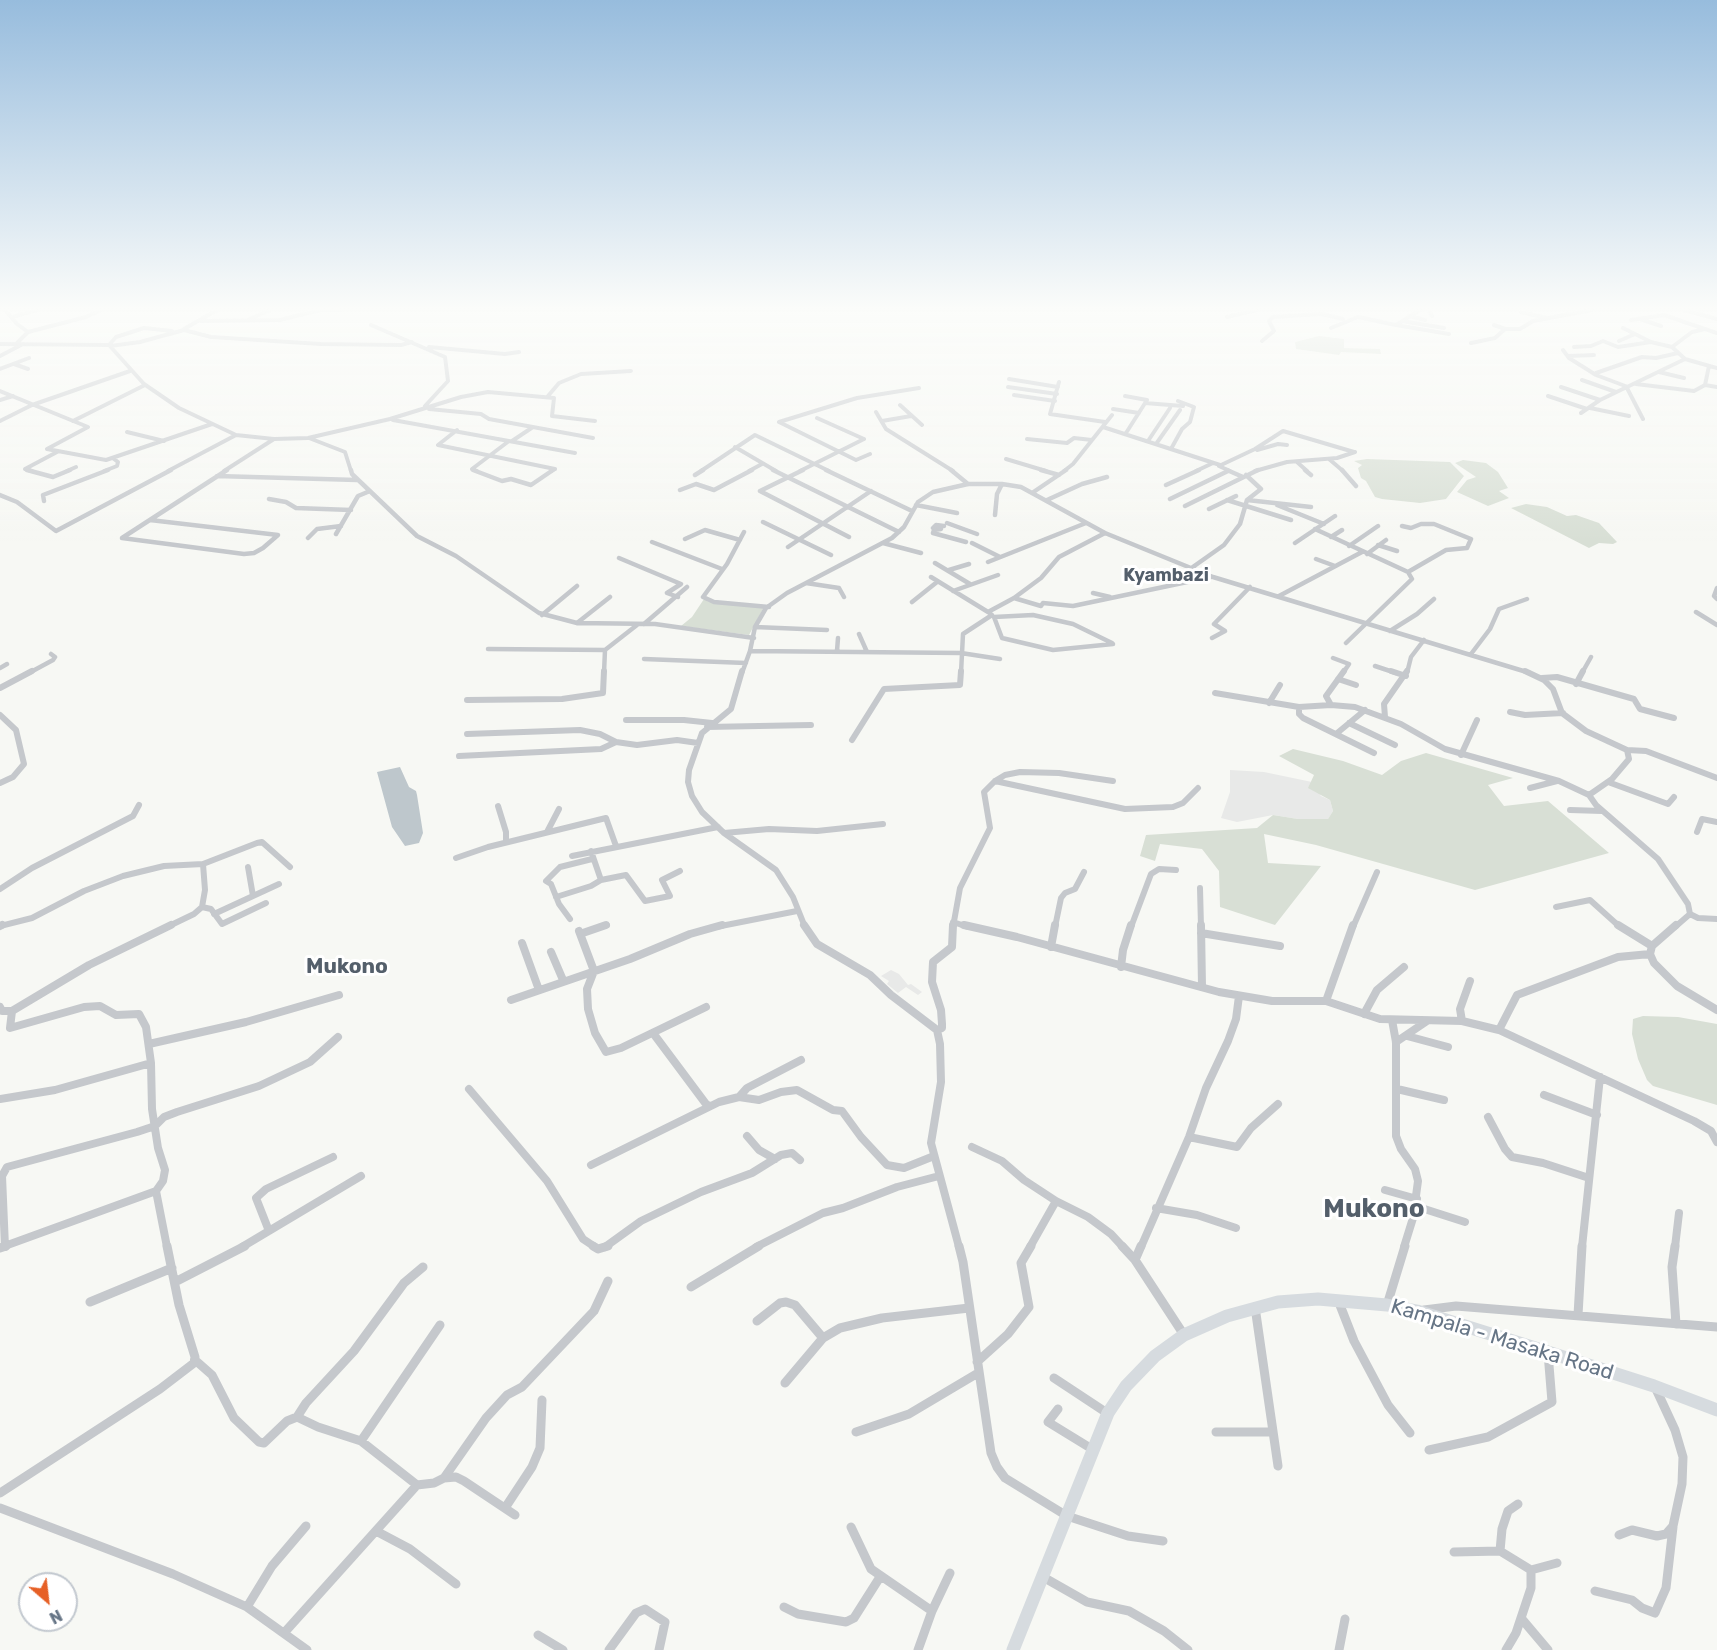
<!DOCTYPE html>
<style>
body{margin:0}
#map{position:relative;width:1717px;height:1650px;overflow:hidden;background:#f7f8f4;font-family:Rubik,sans-serif}
canvas{display:block}
.north{position:absolute;left:18px;top:1572px;width:60px;height:60px;box-sizing:border-box;background:#fff;border:2px solid #c2c8cf;border-radius:50%;rotate:152deg;font-size:16px;font-weight:700;line-height:24px;text-align:center;color:#667586}
.north::after{content:'';display:block;margin:auto;width:21px;height:27px;background:#e66026;clip-path:polygon(50% 0,100% 100%,50% 72%,0 100%)}
</style>
<div id="map">
<canvas width="1717" height="1650"></canvas>
<div class="north">N</div>
</div>
<script>
const c = document.querySelector('canvas').getContext('2d');
c.lineJoin = 'round';
function fillPath(path, color) { c.fillStyle = color; c.fill(path, 'evenodd'); }
const shape = rows => new Path2D(rows.map(r => 'M' + r).join(''));
function strokePath(path, color, width, dash) { c.strokeStyle = color; c.lineWidth = width; c.lineCap = dash ? 'butt' : 'round'; c.setLineDash(dash || []); c.stroke(path); }
function write(font, color, halo, rows, align = 'center') {
  c.font = font + ' Rubik,sans-serif'; c.lineWidth = 6; c.setLineDash([]); c.textBaseline = 'middle'; c.strokeStyle = halo; c.fillStyle = color; for (const [text, x, y, turn = 0] of rows) {
    c.save(); c.translate(x, y); c.rotate((+turn || 0) * Math.PI / 180); c.textAlign = isNaN(turn) ? turn : align; if (halo) c.strokeText(text, 0, 0); c.fillText(text, 0, 0); c.restore();
  }
}
const built = shape([
 [1230,770,1264,772,1312,782,1321,796,1330,800,1333,811,1328,819,1298,819,1273,815,1237,822,1221,818,1230,792],
 [891,970,899,974,908,985,911,984,922,992,918,995,906,987,898,993,887,984,889,981,881,976]
]);
const green = shape([
 [1319,336,1344,339,1344,348,1380,349,1381,354,1341,352,1339,355,1296,349,1295,342],
 [1367,459,1450,462,1464,476,1446,499,1420,503,1382,499,1375,497,1366,481,1361,478,1358,468,1362,465,1354,461],
 [1463,460,1486,463,1498,472,1508,488,1499,491,1509,498,1488,506,1457,492,1467,480,1476,477,1455,463],
 [1526,504,1547,507,1567,516,1576,515,1599,523,1617,542,1613,544,1599,543,1589,548,1511,508],
 [704,599,709,602,764,607,749,635,681,626,692,617],
 [1293,749,1343,761,1382,775,1401,761,1426,753,1513,778,1488,785,1504,806,1548,801,1609,853,1475,890,1316,845,1264,834,1268,863,1321,866,1275,925,1220,907,1219,871,1202,849,1160,844,1155,861,1140,856,1146,835,1257,828,1273,815,1298,819,1328,819,1333,811,1330,800,1308,788,1314,775,1279,756],
 [1643,1016,1678,1017,1717,1024,1717,1105,1653,1086,1647,1080,1638,1059,1632,1034,1633,1019]
]);
const water = shape([
 [400,767,409,787,416,791,417,795,423,833,419,843,405,846,392,827,377,772]
]);
const minorFar4 = shape([
 [5,310,17,324,28,332],
 [1429,310,1432,316],
 [1684,310,1717,319],
 [1521,312,1547,318],
 [1409,316,1425,320],
 [12,317,36,310],
 [1227,317,1256,310],
 [249,319,271,310],
 [1640,319,1661,326],
 [1631,320,1664,315,1717,333],
 [201,321,280,320,320,310,342,310],
 [1402,321,1444,328],
 [371,325,445,357,448,381,425,406],
 [1396,325,1449,334],
 [1494,325,1505,329,1520,329,1533,321,1592,310],
 [1331,328,1358,317,1396,325,1420,310],
 [1623,328,1651,342,1672,347,1692,332,1705,329],
 [184,329,217,310],
 [1262,341,1274,331,1269,321,1273,317,1321,314,1343,319],
 [1619,341,1635,334],
 [17,343,28,332,86,317,101,310],
 [1471,343,1495,338,1505,329],
 [0,344,109,345,144,384,179,408,236,435,274,439,308,438,390,419,461,397,488,392,554,398,552,416,595,421],
 [109,345,116,337,144,328,172,331],
 [110,346,140,342,184,330,211,337,321,344,401,345,412,342],
 [429,347,505,354,519,352],
 [1574,347,1591,346,1603,341,1618,347,1651,342],
 [1563,350,1569,358,1596,375,1628,387],
 [0,356,23,344],
 [1568,356,1594,355],
 [1685,359,1717,368],
 [14,364,28,369],
 [0,369,29,358],
 [1659,372,1684,378],
 [1596,373,1642,357,1656,358,1678,353],
 [1009,379,1058,387],
 [1582,380,1616,392],
 [1059,382,1050,414,1105,422],
 [1636,384,1694,391,1705,385,1717,387],
 [1705,385,1709,366],
 [1008,387,1057,394],
 [1561,387,1600,400],
 [1627,388,1643,419],
 [0,391,88,427,47,449,106,460,212,424],
 [1014,395,1055,401],
 [548,396,559,383,581,374,631,371],
 [1125,396,1147,400,1126,433],
 [1548,396,1587,409],
 [0,400,13,396],
 [1145,403,1183,406],
 [900,405,922,425],
 [1590,408,1629,416],
 [429,409,481,414,489,419,593,438],
 [1113,409,1139,413],
 [876,412,886,429,953,471],
 [1581,413,1600,400,1685,359,1672,347],
 [817,418,864,439],
 [393,420,575,453],
 [0,421,32,405,130,371],
 [73,421,145,385],
 [882,421,911,416],
 [779,422,857,398,919,388],
 [779,422,856,460,870,454],
 [1103,427,1220,465],
 [457,430,438,445,555,469],
 [127,432,164,441],
 [309,438,345,452,351,471],
 [1027,439,1067,443,1074,438,1092,440],
 [512,441,533,427],
 [1148,441,1170,408],
 [1156,444,1180,410],
 [735,447,776,471],
 [1171,449,1182,429,1190,422,1194,407,1178,401],
 [1257,450,1278,444,1287,445],
 [1006,459,1046,471],
 [1329,459,1343,471],
 [1297,462,1307,471],
 [32,471,25,469,57,452],
 [67,471,76,467],
 [104,471,117,466,118,462,114,459],
 [168,471,236,435],
 [224,471,274,439],
 [477,471,472,469,509,441],
 [551,471,554,469],
 [701,471,755,435,829,471],
 [749,471,762,464],
 [800,471,864,439],
 [1064,471,1073,464,1112,415],
 [1196,471,1213,463],
 [1230,471,1219,466,1255,449,1283,431,1354,452],
 [1255,471,1287,462,1337,458,1355,452]
]);
const minorFar3 = shape([
 [27,470,53,477,70,470],
 [351,470,352,474,417,536,456,556,539,613,577,623,655,624,754,638],
 [473,470,502,481,511,479,531,485,553,470],
 [773,470,899,532],
 [826,470,912,511],
 [951,470,968,484],
 [1041,470,1059,475],
 [1227,470,1243,477],
 [1305,470,1311,475],
 [1342,470,1356,486],
 [695,475,703,470],
 [217,476,357,480],
 [1166,485,1199,470],
 [680,490,696,484,714,490,752,470],
 [760,491,803,470],
 [760,491,849,537],
 [1032,493,1066,470],
 [0,495,17,502,56,531,171,470],
 [269,499,286,502,296,508,351,510],
 [1170,499,1228,471],
 [1047,500,1082,484,1107,477],
 [1227,500,1291,520],
 [1247,500,1311,507],
 [44,501,43,495,108,470],
 [916,505,957,513],
 [1277,505,1324,524],
 [1185,506,1258,470],
 [1209,509,1236,496],
 [995,515,997,494,1002,484],
 [150,520,278,535,263,548,254,553,244,554,122,538,227,470],
 [763,522,831,555],
 [947,523,977,534],
 [944,526,936,525,933,528,941,529,934,530,933,533,966,542],
 [1402,526,1411,528,1421,524,1434,524,1471,539,1467,548,1446,550,1408,572],
 [1315,529,1408,572,1412,579,1346,643],
 [744,532,727,564,703,597,714,602,769,607],
 [336,534,358,496,370,491],
 [1331,537,1342,530],
 [308,538,317,529,341,526],
 [685,539,705,530,740,540],
 [652,542,722,569],
 [883,543,921,553],
 [972,543,1000,557],
 [1295,543,1335,516],
 [1378,545,1397,551],
 [1349,546,1378,526],
 [788,547,871,491],
 [1367,554,1386,540],
 [619,558,681,584,667,593,678,597],
 [1316,559,1335,566],
 [988,562,1086,523],
 [935,563,970,584],
 [1190,569,1224,545,1240,524,1247,500,1261,489,1246,475],
 [949,570,969,564],
 [931,577,988,612],
 [806,583,839,588,844,597],
 [1717,588,1714,596,1717,599],
 [953,591,998,575],
 [1093,593,1110,597],
 [1279,596,1362,552],
 [1014,598,1041,606,1043,603,1073,606,1211,577],
 [912,602,937,582],
 [988,612,1014,598,1041,578,1059,557,1105,533],
 [1696,612,1717,625],
 [542,615,577,586],
 [994,617,1002,638,1053,650,1113,644],
 [994,617,1033,615,1073,624,1112,643],
 [577,623,610,597],
 [644,624,687,587],
 [755,627,827,630],
 [1390,631,1417,614,1434,599],
 [859,634,867,652],
 [1212,638,1225,631,1214,624,1250,587],
 [488,649,605,650,637,625],
 [750,651,961,653,1000,659],
 [837,651,838,638],
 [1471,654,1490,629,1499,609,1527,599],
 [1333,658,1349,664,1343,673],
 [644,659,746,663],
 [1375,666,1396,673],
 [0,668,7,664],
 [29,673,53,660,55,657,51,654],
 [604,673,605,650],
 [742,673,750,651,755,627,766,608,787,593,892,538,904,527,918,502,933,492,968,484,1002,484,1021,487,1105,533,1213,577,1530,673],
 [961,673,963,634,992,615,988,612],
 [1407,673,1411,657,1424,640],
 [1582,673,1591,657]
]);
const minorFar2 = shape([
 [742,671,731,709,702,733,689,770,688,782,692,796,702,812,724,833,776,870,793,897,805,927],
 [1391,671,1406,676],
 [1525,671,1544,680,1553,689,1562,713,1586,731,1627,750,1629,759,1612,779,1589,795,1596,805,1658,859,1688,904,1690,914,1675,927],
 [1542,678,1557,677,1634,699,1640,709,1674,718],
 [1338,679,1356,685],
 [1576,684,1583,671],
 [0,688,32,671],
 [1215,693,1299,707,1331,705,1355,707,1401,724,1445,749,1559,781,1589,795],
 [467,700,562,699,603,693,604,671],
 [1269,703,1280,685],
 [1331,705,1326,696,1344,671],
 [1299,707,1299,714,1303,718,1374,753],
 [1510,712,1525,715,1563,713],
 [0,715,16,730,24,764,13,777,0,783],
 [1385,717,1384,704,1407,671],
 [626,720,684,720,712,723],
 [1349,723,1395,745],
 [707,727,811,725],
 [467,734,580,730,600,734,616,742],
 [1336,734,1365,710],
 [852,740,884,689,960,685,961,671],
 [1627,750,1646,751,1717,778],
 [1461,755,1477,720],
 [459,756,601,749,616,742,637,745,677,740,698,743],
 [995,781,1125,809,1173,807,1183,803,1198,788],
 [1608,782,1668,804,1674,797],
 [1530,788,1557,781],
 [498,806,506,832,506,842],
 [1570,810,1602,811],
 [547,832,559,809],
 [1697,832,1702,819,1717,822],
 [724,833,769,829,817,831,883,824],
 [591,851,601,880,626,875,645,901,670,896,662,880,680,871],
 [572,856,718,827],
 [456,858,488,847,606,818,616,846],
 [248,867,253,896],
 [1200,888,1201,927],
 [0,889,32,868,133,816,139,805],
 [556,897,591,886,601,880],
 [202,907,211,909,222,924,266,903],
 [1556,907,1590,900,1620,927],
 [214,914,279,884],
 [1690,914,1698,918,1717,919],
 [570,919,559,904,551,884,546,881,560,867,592,859],
 [953,922,968,927],
 [0,926,32,918,84,891,123,876,164,866,203,864,257,843,262,842,290,867],
 [167,927,194,914,202,907,205,890,203,864],
 [601,927,607,925],
 [716,927,797,911],
 [953,927,960,888,990,828,984,792,995,781,1005,775,1020,772,1059,773,1113,781],
 [1055,927,1061,898,1065,893,1075,889,1084,872],
 [1131,927,1151,874,1159,869,1176,870],
 [1353,927,1377,872]
]);
const minorFar1 = shape([
 [804,925,817,944,870,975,891,995,937,1030,940,1044,941,1082,931,1143,959,1247],
 [964,925,1017,937,1219,992,1272,1001,1326,1001,1380,1019,1462,1021,1499,1030,1517,995,1618,957,1650,954],
 [1201,925,1202,987],
 [1618,925,1652,946],
 [1676,925,1652,946,1650,954,1654,963,1677,986,1717,1010],
 [0,926,2,925],
 [579,931,594,971,587,989,588,1009,595,1033,606,1052,621,1048,706,1007],
 [1201,933,1280,946],
 [580,934,606,925],
 [522,943,539,990],
 [1051,947,1055,925],
 [551,952,563,980],
 [1121,967,1123,950,1131,925],
 [511,1000,630,959,690,934,722,925],
 [1326,1001,1353,925],
 [0,1007,2,1011,12,1011,10,1028,84,1007,100,1006,116,1015,139,1014,146,1027,151,1063,55,1090,0,1099],
 [12,1011,89,965,171,925],
 [1364,1014,1377,990,1404,967],
 [1392,1020,1396,1042,1396,1136,1401,1149,1415,1169,1418,1181,1413,1218,1404,1247],
 [1462,1021,1460,1009,1470,981],
 [937,1030,942,1028,942,1024,941,1010,932,982,933,962,952,947,953,925],
 [1499,1030,1694,1121,1711,1131,1717,1142],
 [653,1033,706,1104,710,1106],
 [1407,1036,1448,1047],
 [1396,1042,1427,1021],
 [149,1044,246,1022,339,995],
 [469,1089,547,1181,583,1239,595,1247],
 [1397,1089,1444,1100],
 [1544,1095,1597,1115],
 [739,1097,747,1088,801,1060],
 [1488,1117,1505,1149,1512,1157,1543,1163,1589,1178],
 [747,1136,759,1150,775,1159],
 [1189,1137,1237,1147,1251,1128,1278,1104],
 [972,1147,1002,1161,1024,1180,1056,1201,1088,1217,1111,1234,1123,1247],
 [591,1165,719,1102,739,1097,759,1100,781,1092,797,1090,833,1110,842,1111,861,1137,887,1165,904,1168,934,1156],
 [1385,1190,1417,1199],
 [156,1191,167,1247],
 [1415,1206,1465,1222],
 [1156,1208,1197,1215,1236,1228],
 [269,1231,256,1198,266,1189,333,1157],
 [2,1247,156,1191,163,1181,165,1170,158,1148,152,1109,151,1063],
 [5,1247,2,1176,7,1167,137,1132,155,1126,164,1117,177,1112,259,1086,310,1062,338,1037],
 [242,1247,361,1176],
 [605,1247,641,1221,701,1192,752,1173,781,1155,792,1153,800,1160],
 [756,1247,823,1213,843,1208,897,1187,939,1176],
 [1030,1247,1056,1201],
 [1141,1247,1189,1137,1206,1088,1228,1041,1236,1019,1239,996],
 [1582,1247,1600,1077],
 [1675,1247,1679,1213]
]);
const minor = shape([
 [593,1246,598,1249,608,1246],
 [959,1246,963,1262,991,1453,997,1467,1005,1478,1067,1516,1128,1536,1163,1541],
 [1122,1246,1135,1260],
 [1141,1246,1135,1260,1184,1335],
 [1675,1246,1672,1267,1676,1324],
 [0,1248,6,1246],
 [175,1282,245,1246],
 [691,1287,759,1246],
 [1338,1300,1354,1341,1388,1405,1410,1433],
 [90,1302,172,1268],
 [1387,1305,1405,1246],
 [1255,1307,1278,1466],
 [1424,1310,1456,1306,1717,1327],
 [1578,1315,1582,1246],
 [757,1321,780,1303,786,1302,795,1305,823,1338],
 [195,1360,212,1375,234,1418,259,1442,264,1443,287,1421,297,1417],
 [977,1362,1008,1334,1029,1307,1021,1263,1031,1246],
 [1054,1378,1107,1413],
 [785,1383,823,1338,840,1328,882,1318,969,1308],
 [1058,1409,1048,1422,1092,1449],
 [856,1432,909,1414,978,1373],
 [1216,1432,1272,1432],
 [361,1441,440,1325],
 [1429,1450,1488,1437,1552,1402,1548,1353],
 [444,1478,456,1477,464,1481,515,1515],
 [417,1485,361,1441,318,1427,297,1417,306,1403,354,1351,404,1283,423,1267],
 [0,1493,160,1389,194,1363,195,1357,179,1305,167,1246],
 [0,1508,173,1574,247,1607,307,1650],
 [505,1508,532,1467,540,1448,542,1400],
 [851,1527,871,1569,932,1611],
 [376,1531,410,1549,456,1584],
 [1619,1535,1632,1530,1657,1536,1666,1534,1673,1526,1682,1484,1683,1457,1675,1430,1656,1389],
 [1500,1551,1502,1529,1508,1511,1518,1504],
 [1454,1552,1500,1551,1531,1570,1557,1563],
 [1043,1577,1087,1602,1129,1611,1164,1631,1188,1650],
 [1595,1591,1632,1600,1642,1608,1655,1613,1666,1588,1673,1527],
 [247,1607,272,1566,306,1526],
 [784,1607,798,1614,846,1622,854,1618,880,1577],
 [1521,1618,1548,1650],
 [284,1633,417,1485,434,1483,444,1478,486,1418,507,1395,522,1387,594,1311,608,1281],
 [538,1635,563,1650],
 [609,1650,636,1613,645,1609,665,1622,659,1650],
 [918,1650,932,1611,950,1573],
 [1339,1650,1345,1619],
 [1506,1650,1516,1633,1531,1588,1531,1570]
]);
const major = shape([
 [1013,1650,1108,1413,1126,1386,1155,1356,1184,1335,1227,1316,1278,1302,1318,1299,1387,1305,1417,1311,1532,1347,1654,1386,1717,1410]
]);
const farQuarternames = [
 ["Kyambazi",1166,576]
];
const quarterNames = [
 ["Mukono",347,967]
];
const nearStreetnames = [
 ["Kampala - Masaka Road",1502,1340,17]
];
const nearQuarternames = [
 ["Mukono",1374,1209]
];
fillPath(built, '#e8e9e8');
fillPath(green, '#d8dfd5');
fillPath(water, '#bec7cc');
strokePath(minorFar4, '#c5c8cc', 4);
strokePath(minorFar3, '#c5c8cc', 4.5);
strokePath(minorFar2, '#c5c8cc', 6);
strokePath(minorFar1, '#c5c8cc', 8);
strokePath(minor, '#c5c8cc', 9);
strokePath(major, '#d6dbdf', 13);
const sky = c.createLinearGradient(0, 0, 0, 541);
sky.addColorStop(0, '#97bcdd');
sky.addColorStop(0.57, '#fbfcfa');
sky.addColorStop(1, '#fbfcfa00');
c.fillStyle = sky;
c.fillRect(0, 0, 1717, 541);
write('bold 18px', '#545f6b', '#fff', farQuarternames);
write('bold 21px', '#545f6b', '#fff', quarterNames);
write('21px', '#667586', '#fff', nearStreetnames);
write('bold 26px', '#545f6b', '#fff', nearQuarternames);
</script>
